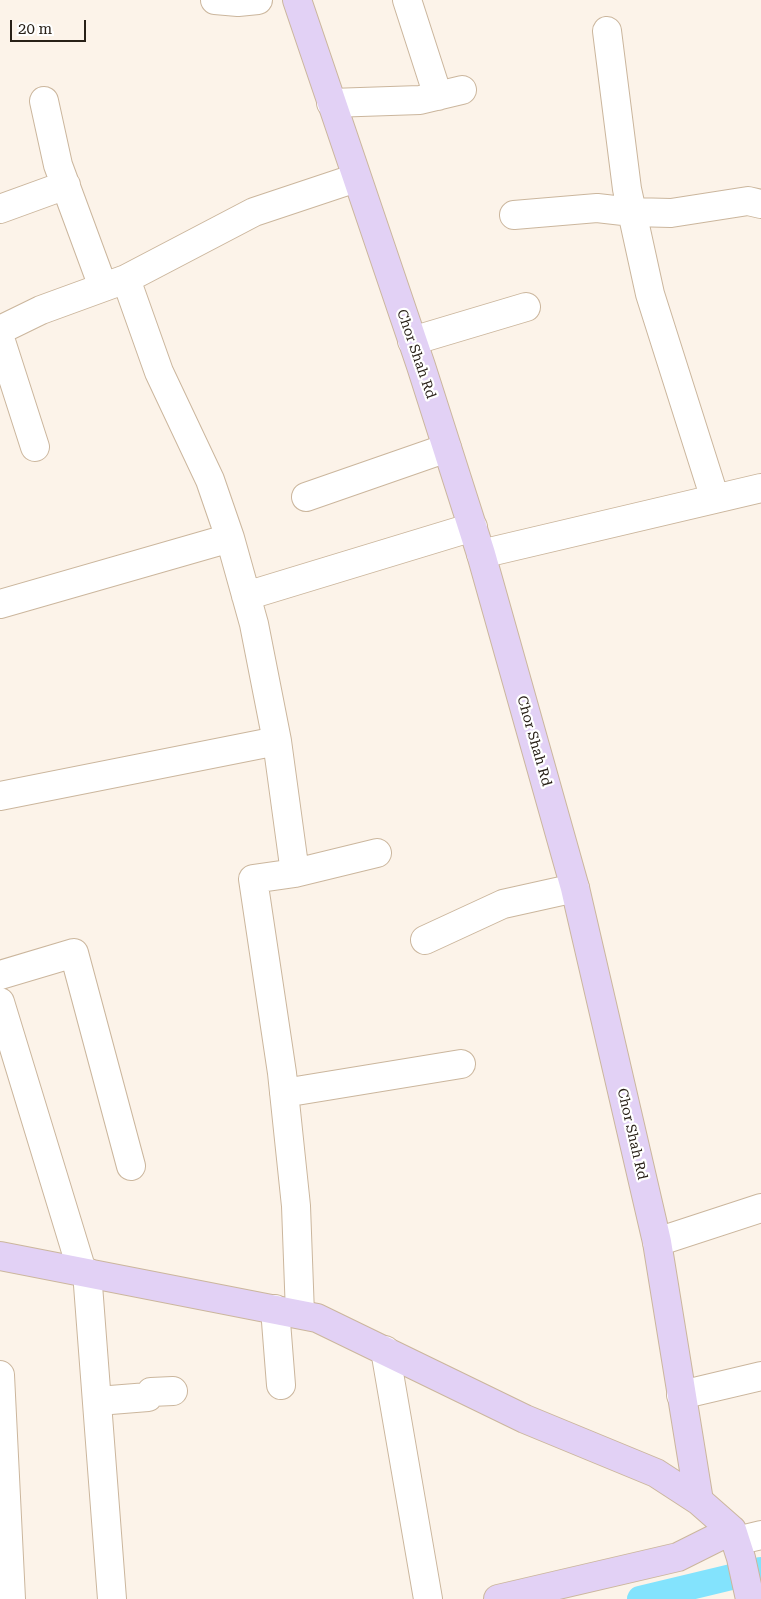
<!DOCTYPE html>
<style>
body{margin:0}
#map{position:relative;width:761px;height:1599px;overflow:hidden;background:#fcf3e9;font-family:"Roboto Serif",serif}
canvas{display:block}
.scale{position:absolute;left:10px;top:20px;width:76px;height:22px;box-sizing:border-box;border:2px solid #282017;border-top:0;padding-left:6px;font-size:15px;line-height:18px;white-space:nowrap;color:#282017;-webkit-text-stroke:4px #fff;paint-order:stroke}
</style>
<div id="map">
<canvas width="761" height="1599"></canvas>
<div class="scale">20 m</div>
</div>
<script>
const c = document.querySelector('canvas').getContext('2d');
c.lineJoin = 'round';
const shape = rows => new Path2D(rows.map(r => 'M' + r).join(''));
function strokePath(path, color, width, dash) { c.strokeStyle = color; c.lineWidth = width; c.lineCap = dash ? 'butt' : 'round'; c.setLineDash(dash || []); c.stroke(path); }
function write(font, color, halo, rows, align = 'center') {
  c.font = font + ' "Roboto Serif",serif'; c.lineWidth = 4.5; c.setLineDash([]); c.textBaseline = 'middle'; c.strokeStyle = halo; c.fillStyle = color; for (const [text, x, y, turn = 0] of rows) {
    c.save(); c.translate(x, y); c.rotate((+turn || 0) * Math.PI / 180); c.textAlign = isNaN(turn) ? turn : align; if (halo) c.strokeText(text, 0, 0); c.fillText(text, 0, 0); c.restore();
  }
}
const canal = shape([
 [640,1599,761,1570]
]);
const street = shape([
 [215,0,238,2,258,0],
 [407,0,438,96],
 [607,31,627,189,650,294,715,499],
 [44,101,58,165,103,287],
 [331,103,420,100,462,90],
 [0,209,66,185],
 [514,215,597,208,632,212,671,213,748,201,761,204],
 [126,279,159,372,210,480,230,538,254,624,277,741,295,873],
 [0,330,41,310,126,279,254,212,356,178],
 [0,338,35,447],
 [412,341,526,307],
 [306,497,447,448],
 [481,554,761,488],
 [246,596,473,527],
 [0,604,230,538],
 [0,796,277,741],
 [425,940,503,904,575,888],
 [0,975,74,953,131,1166],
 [0,1002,82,1271],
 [284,1093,461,1064],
 [657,1242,761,1208],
 [87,1272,112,1599],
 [275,1309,281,1385],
 [300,1314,296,1206,282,1073,253,879,295,873,377,853],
 [385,1350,428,1599],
 [0,1375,11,1599],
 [681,1395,761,1376],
 [98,1401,148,1397,151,1392,173,1391],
 [736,1541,761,1535]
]);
const secondary = shape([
 [297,0,421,366,481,554,575,888,657,1242,699,1501],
 [0,1256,317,1318,525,1419,656,1473,699,1501,732,1530,741,1558,750,1599],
 [498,1599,678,1557,732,1530]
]);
const streetNames = [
 ["Chor Shah Rd",416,354,71],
 ["Chor Shah Rd",534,741,74],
 ["Chor Shah Rd",632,1134,77]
];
strokePath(canal, '#83e3fd', 26);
strokePath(street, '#cbb69d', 30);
strokePath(secondary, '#cbb69d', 30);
strokePath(street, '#fff', 28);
strokePath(secondary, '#e2d1f5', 28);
write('14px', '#282017', '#fff', streetNames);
</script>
